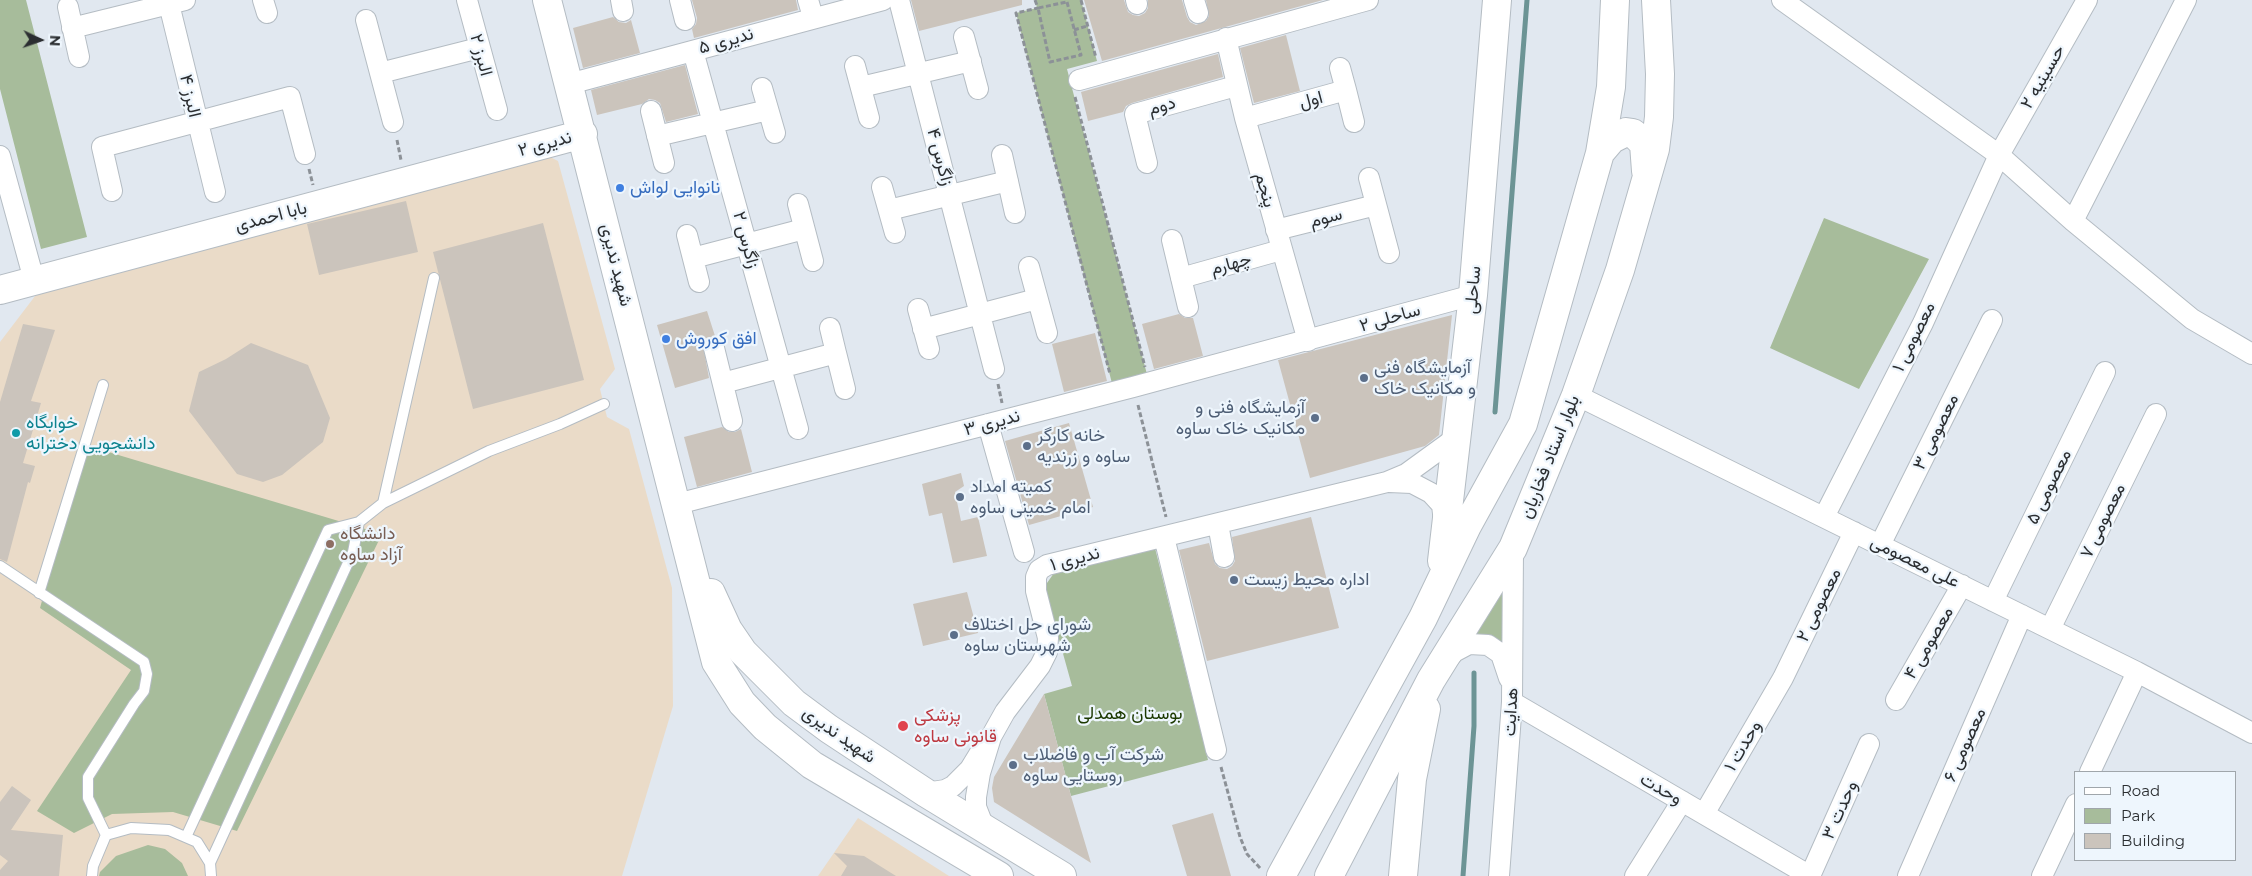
<!DOCTYPE html>
<meta charset="utf-8">
<style>
body{margin:0}
#map{position:relative;width:2252px;height:876px;overflow:hidden;background:#e1e8f0;font-family:Montserrat,sans-serif}
canvas{display:block}
.legend{position:absolute;left:2074px;top:771px;width:162px;height:90px;box-sizing:border-box;background:#eef6fd;border:1px solid #a0a6ab;margin:0;padding:6px 9px;list-style:none;font-size:15px;color:#2b2e31}
.legend li{display:flex;align-items:center;gap:10px;height:25px}
.legend b{width:25px;border:1px solid #a0a6ab}
.north{position:absolute;left:15px;top:15px;width:50px;height:50px;-webkit-text-stroke:4px #eef6fd;paint-order:stroke;rotate:93deg;font-size:14px;font-weight:700;line-height:20px;text-align:center;color:#2b2e31}
.north::after{content:'';display:block;margin:auto;width:18px;height:22px;background:#2b2e31;clip-path:polygon(50% 0,100% 100%,50% 72%,0 100%)}
</style>
<div id="map">
<canvas width="2252" height="876"></canvas>
<ul class="legend">
<li><b style="height:6px;background:#fff"></b>Road</li>
<li><b style="height:14px;background:#a7bc9b"></b>Park</li>
<li><b style="height:14px;background:#cbc4bc"></b>Building</li>
</ul>
<div class="north">N</div>
</div>
<script>
const c = document.querySelector('canvas').getContext('2d');
c.lineJoin = 'round';
function fillPath(path, color) { c.fillStyle = color; c.fill(path, 'evenodd'); }
const shape = rows => new Path2D(rows.map(r => 'M' + r).join(''));
function strokePath(path, color, width, dash) { c.strokeStyle = color; c.lineWidth = width; c.lineCap = dash ? 'butt' : 'round'; c.setLineDash(dash || []); c.stroke(path); }
function write(font, color, halo, rows, align = 'center') {
  c.font = font + ' Montserrat,Vazirmatn,sans-serif'; c.lineWidth = 4.5; c.setLineDash([]); c.textBaseline = 'middle'; c.strokeStyle = halo; c.fillStyle = color; for (const [text, x, y, turn = 0] of rows) {
    c.save(); c.translate(x, y); c.rotate((+turn || 0) * Math.PI / 180); c.textAlign = isNaN(turn) ? turn : align; if (halo) c.strokeText(text, 0, 0); c.fillText(text, 0, 0); c.restore();
  }
}
const commercial = shape([
 [544,154,558,161,615,369,600,389,607,417,629,429,672,588,673,706,622,876,0,876,0,342,45,283],
 [858,818,949,876,818,876]
]);
const green = shape([
 [0,0,26,0,87,237,41,249,0,89],
 [1035,0,1081,0,1097,61,1067,69,1149,382,1114,391,1016,13,1037,8],
 [1824,218,1929,259,1859,389,1770,348],
 [85,445,382,534,237,831,173,812,112,814,74,833,37,811,131,670,40,608],
 [1155,548,1208,760,1071,796,1044,694,1072,686,1047,596,1047,583,1054,573],
 [1506,579,1508,650,1490,635,1468,639],
 [148,845,165,849,182,863,188,876,99,876,100,872,116,856]
]);
const stream = shape([
 [1495,412,1527,0],
 [1463,876,1474,726,1474,673]
]);
const building = shape([
 [692,0,796,0,798,10,694,38,692,29,696,24,697,18],
 [911,0,1022,0,1022,5,919,31],
 [1084,0,1124,0,1128,12,1133,15,1139,16,1145,13,1148,8,1148,0,1182,0,1187,17,1190,22,1196,25,1206,21,1209,16,1206,0,1323,0,1102,61],
 [613,17,619,22,626,23,631,20,640,53,583,68,573,28],
 [1286,35,1300,91,1254,103,1240,48],
 [1218,54,1223,77,1132,103,1126,106,1123,112,1088,121,1081,92],
 [685,65,698,114,666,122,660,103,655,100,649,99,642,104,597,115,591,90],
 [406,201,418,252,319,275,307,224],
 [543,223,584,380,473,409,433,252],
 [707,311,715,336,706,339,703,345,709,378,675,388,657,325],
 [1179,314,1185,318,1193,318,1203,356,1154,369,1142,324],
 [1452,315,1439,435,1425,446,1310,478,1278,360],
 [23,324,55,330,31,401,41,403,23,463,35,466,30,483,28,482,7,562,0,559,0,402],
 [1095,333,1107,381,1064,392,1052,344],
 [251,343,308,365,330,418,323,442,282,475,263,482,237,474,189,411,199,372,226,359],
 [1069,423,1093,507,1029,525,1005,441],
 [722,427,729,432,735,432,741,429,752,472,697,487,684,437],
 [961,473,964,486,955,492,961,521,978,517,987,556,953,563,942,513,929,516,922,484],
 [1311,517,1339,628,1207,661,1179,550,1209,543,1215,564,1220,568,1227,569,1232,566,1235,561,1232,537],
 [967,592,978,633,923,646,913,604],
 [1044,694,1071,796,1091,863,994,802,992,788,994,777],
 [12,786,31,800,11,830,63,835,59,876,0,876,0,870,8,861,0,855,0,802],
 [1213,813,1231,876,1187,876,1172,825],
 [834,853,864,856,896,876,841,876,847,866]
]);
const path = shape([
 [1035,0,1038,8,1016,13,1110,374],
 [1081,0,1096,58],
 [1067,2,1081,55,1050,62,1038,8,1067,2],
 [1074,30,1087,26],
 [1075,97,1145,367],
 [397,140,401,160],
 [309,169,313,185],
 [998,384,1002,403],
 [1138,405,1166,517],
 [1221,767,1240,837,1247,854,1261,869]
]);
const lane = shape([
 [383,503,434,278],
 [0,566,144,662,147,674,144,691,134,704,88,777,88,798,106,835],
 [39,593,103,385],
 [186,837,328,530,359,522,383,503,489,451,560,424,604,404],
 [210,863,353,552,359,522],
 [92,876,93,866,106,835,131,828,169,830,197,842,210,863,211,876]
]);
const street = shape([
 [168,0,215,192],
 [263,0,267,13],
 [467,0,497,110],
 [621,0,623,11],
 [680,0,685,20],
 [808,0,813,17],
 [899,0,994,369],
 [1136,0,1137,4],
 [1194,0,1198,13],
 [1782,0,1999,155,2073,221,2192,319,2252,354],
 [68,7,79,57],
 [366,20,393,122],
 [72,28,185,0],
 [964,37,978,89],
 [1226,38,1245,118,1308,341],
 [693,51,798,429],
 [855,66,869,118],
 [1340,68,1346,90],
 [380,73,479,48],
 [1079,80,1368,0],
 [569,84,883,0],
 [861,87,971,61],
 [762,88,775,133],
 [651,111,664,163],
 [1245,118,1346,90,1354,122],
 [657,136,768,110],
 [1002,155,1015,213],
 [0,156,34,280],
 [1147,163,1135,114,1236,86],
 [1369,178,1389,253],
 [882,187,895,233],
 [112,191,102,147,290,97,305,154],
 [798,204,813,261],
 [889,210,1008,181],
 [2073,221,2186,0],
 [1276,230,1376,205],
 [687,235,699,282],
 [1172,240,1188,307],
 [693,258,804,229],
 [1029,267,1047,333],
 [1181,278,1281,250],
 [918,309,929,349],
 [830,328,836,353],
 [923,329,1037,299],
 [714,348,732,421],
 [723,383,836,353,845,389],
 [1576,395,2137,672,2252,733],
 [988,424,1024,552],
 [1389,482,1412,483,1431,493,1442,505,1444,522],
 [677,504,1133,387,1473,295],
 [1824,517,1923,323,1999,155,2087,0],
 [1218,524,1224,557],
 [1164,537,1216,750],
 [1880,545,1992,320],
 [1993,601,2105,372],
 [2050,629,2156,414],
 [1448,659,1454,652,1469,644,1488,645,1501,654,1509,678],
 [1896,700,1962,585],
 [1512,702,1810,876],
 [2090,772,2137,672],
 [926,793,945,790,953,786,970,769,981,751],
 [1704,814,1783,678,1854,532],
 [985,830,976,807,976,797,980,773,991,737,1005,712,1040,666,1047,652,1048,638,1036,591,1036,577,1039,570,1047,565,1387,482,1406,474,1457,437],
 [1499,876,1512,702,1513,549],
 [1635,876,1682,801],
 [1810,876,1869,744],
 [1908,876,2022,615],
 [2042,876,2076,804]
]);
const secondary = shape([
 [547,0,716,662,742,703,765,727,812,765,999,876],
 [1600,153,1612,139,1626,132,1633,133,1644,144,1646,171],
 [0,290,583,134],
 [1442,561,1473,295,1497,0],
 [711,593,728,630,743,652,794,703,829,729,926,793,1062,876],
 [1281,876,1423,618,1467,526,1523,424,1600,153,1611,87,1615,0],
 [1329,876,1431,680,1513,548,1576,395,1620,270,1655,149,1659,117,1660,74,1656,0],
 [1403,876,1412,779,1426,709]
]);
const markers = [
 [620,188,5,"#3f7fe0"],
 [666,339,5,"#3f7fe0"],
 [1364,378,5,"#5c6f8a"],
 [1315,418,5,"#5c6f8a"],
 [16,433,5,"#0f9aa8"],
 [1027,446,5,"#5c6f8a"],
 [960,497,5,"#5c6f8a"],
 [330,544,5,"#8d6e63"],
 [1234,580,5,"#5c6f8a"],
 [954,635,5,"#5c6f8a"],
 [903,726,6,"#e0444e"],
 [1013,765,5,"#5c6f8a"]
];
const streetNames = [
 ["ندیری ۵",726,41,-16],
 ["البرز ۲",481,55,75],
 ["حسینیه ۲",2043,77,-60],
 ["البرز ۴",190,96,77],
 ["اول",1311,100,-15],
 ["دوم",1162,106,-15],
 ["ندیری ۲",545,144,-15],
 ["زاگرس ۴",940,157,75],
 ["پنجم",1265,190,74],
 ["بابا احمدی",271,217,-15],
 ["سوم",1326,218,-15],
 ["زاگرس ۲",746,240,75],
 ["چهارم",1231,264,-15],
 ["شهید ندیری",616,265,76],
 ["ساحلی",1473,290,-85],
 ["ساحلی ۲",1390,318,-16],
 ["معصومی ۱",1914,337,-64],
 ["ندیری ۳",992,423,-15],
 ["معصومی ۳",1936,432,-64],
 ["بلوار استاد فخاریان",1550,457,-68],
 ["معصومی ۵",2049,487,-64],
 ["معصومی ۷",2103,521,-64],
 ["ندیری ۱",1075,559,-15],
 ["علی معصومی",1915,562,26],
 ["معصومی ۲",1819,605,-64],
 ["معصومی ۴",1929,643,-60],
 ["هدایت",1511,712,-87],
 ["شهید ندیری",839,735,35],
 ["معصومی ۶",1965,745,-66],
 ["وحدت ۱",1743,746,-60],
 ["وحدت",1661,789,30],
 ["وحدت ۳",1840,810,-66]
];
const shopNames = [
 ["نانوایی لواش",630,188],
 ["افق کوروش",676,339]
];
const serviceNames = [
 ["آزمایشگاه فنی",1374,368],
 ["و مکانیک خاک",1374,389],
 ["آزمایشگاه فنی و",1305,408,"right"],
 ["مکانیک خاک ساوه",1305,429,"right"],
 ["خانه کارگر",1037,436],
 ["ساوه و زرندیه",1037,457],
 ["کمیته امداد",970,487],
 ["امام خمینی ساوه",970,508],
 ["اداره محیط زیست",1244,580],
 ["شورای حل اختلاف",964,625],
 ["شهرستان ساوه",964,646],
 ["شرکت آب و فاضلاب",1023,755],
 ["روستایی ساوه",1023,776]
];
const cultureNames = [
 ["خوابگاه",26,423],
 ["دانشجویی دخترانه",26,444]
];
const educationNames = [
 ["دانشگاه",340,534],
 ["آزاد ساوه",340,555]
];
const parkNames = [
 ["بوستان همدلی",1130,714]
];
const healthNames = [
 ["پزشکی",914,716],
 ["قانونی ساوه",914,737]
];
fillPath(commercial, '#eadbc8');
fillPath(green, '#a7bc9b');
strokePath(stream, '#6c9495', 5);
fillPath(building, '#cbc4bc');
strokePath(lane, '#b4bcc3', 12);
strokePath(street, '#b4bcc3', 22);
strokePath(secondary, '#b4bcc3', 30);
strokePath(path, '#8c9197', 3, [5, 2.5]);
strokePath(lane, '#fff', 10);
strokePath(street, '#fff', 20);
strokePath(secondary, '#fff', 28);
for (const [x, y, r, color] of markers) { const dot = new Path2D(); dot.arc(x, y, r, 0, 2 * Math.PI); c.fillStyle = color; c.fill(dot); strokePath(dot, '#eef6fd', 2); }
write('18px', '#2b2e31', '#eef6fd', streetNames);
write('18px', '#366cbe', '#eef6fd', shopNames, 'left');
write('18px', '#4e5e75', '#eef6fd', serviceNames, 'left');
write('18px', '#0d838f', '#eef6fd', cultureNames, 'left');
write('18px', '#785e54', '#eef6fd', educationNames, 'left');
write('18px', '#1c3900', '#eef6fd', parkNames);
write('18px', '#be3a42', '#eef6fd', healthNames, 'left');
</script>
